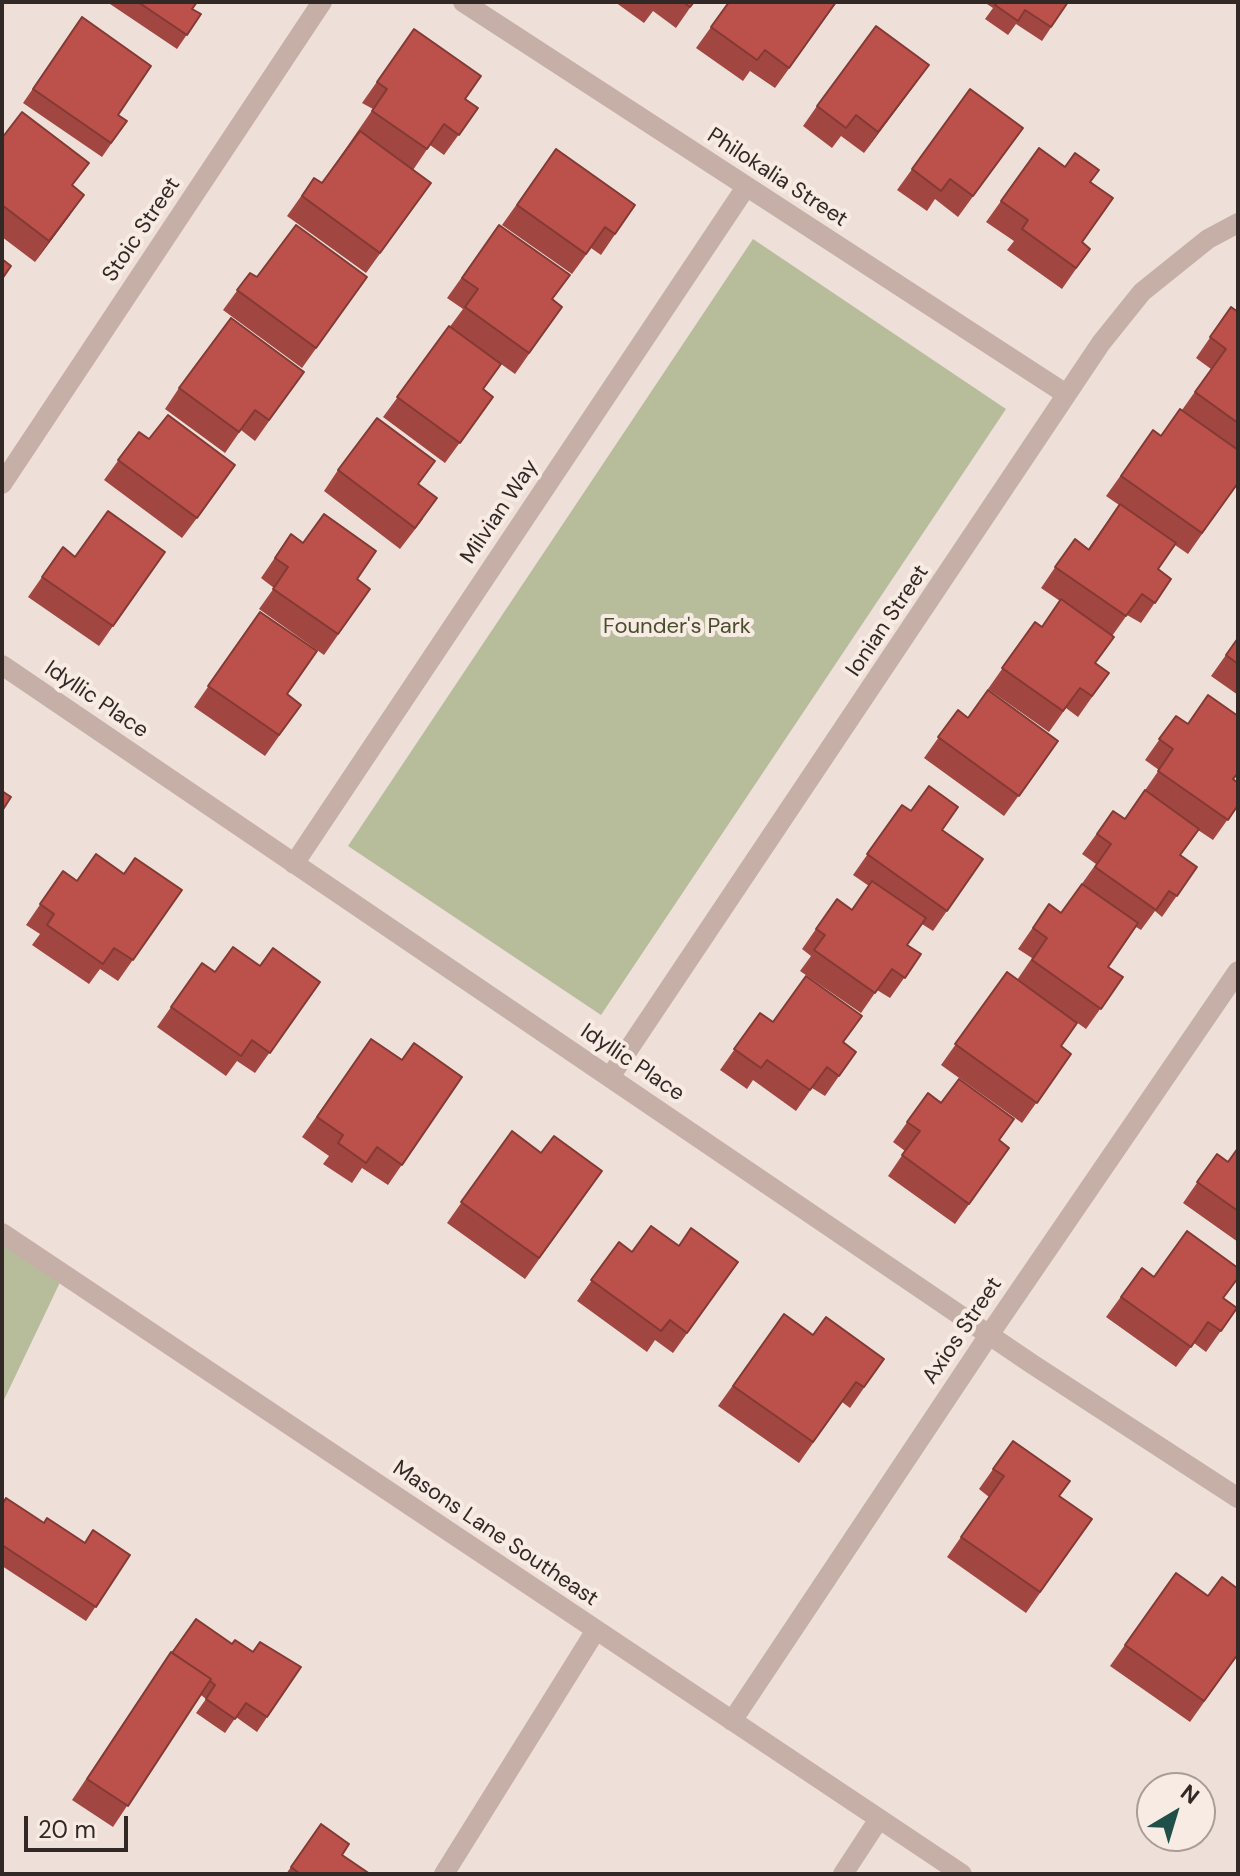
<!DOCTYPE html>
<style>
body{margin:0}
#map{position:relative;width:1240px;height:1876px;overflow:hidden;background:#eee0d9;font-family:"DM Sans",sans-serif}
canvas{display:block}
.frame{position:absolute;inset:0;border:4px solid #322826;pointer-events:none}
.north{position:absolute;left:1136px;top:1772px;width:80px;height:80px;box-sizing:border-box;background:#f7ebe4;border:2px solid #a89d98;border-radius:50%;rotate:38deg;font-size:22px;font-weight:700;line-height:32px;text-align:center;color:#322826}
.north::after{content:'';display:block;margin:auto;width:28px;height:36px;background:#204f4a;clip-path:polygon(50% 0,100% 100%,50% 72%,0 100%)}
.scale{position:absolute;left:24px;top:1816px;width:104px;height:36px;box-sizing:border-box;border:4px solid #322826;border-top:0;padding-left:10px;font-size:24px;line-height:28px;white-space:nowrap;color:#322826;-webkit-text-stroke:6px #f7ebe4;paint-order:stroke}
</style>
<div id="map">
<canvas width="1240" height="1876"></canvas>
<div class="frame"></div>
<div class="north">N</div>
<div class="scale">20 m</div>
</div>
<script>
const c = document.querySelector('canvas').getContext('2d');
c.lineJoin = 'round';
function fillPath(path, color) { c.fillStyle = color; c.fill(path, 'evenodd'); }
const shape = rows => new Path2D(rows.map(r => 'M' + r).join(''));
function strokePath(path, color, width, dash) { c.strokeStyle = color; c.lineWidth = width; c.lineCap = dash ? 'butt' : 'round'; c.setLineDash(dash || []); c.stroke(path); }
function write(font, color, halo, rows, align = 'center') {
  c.font = font + ' "DM Sans",sans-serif'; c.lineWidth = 8; c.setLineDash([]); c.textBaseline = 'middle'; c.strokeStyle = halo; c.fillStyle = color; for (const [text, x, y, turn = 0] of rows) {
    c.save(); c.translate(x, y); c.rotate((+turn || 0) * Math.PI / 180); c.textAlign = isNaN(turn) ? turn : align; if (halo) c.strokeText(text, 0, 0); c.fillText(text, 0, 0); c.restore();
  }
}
const green = shape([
 [753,239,1006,409,601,1015,348,846],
 [2,1233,64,1274,2,1404]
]);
const minor = shape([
 [463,2,1066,394],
 [2,484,322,2],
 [2,665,1032,1364,1238,1498],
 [294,864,746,187],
 [610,1077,1101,343,1142,292,1208,239,1238,223],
 [2,1233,962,1874],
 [732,1721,989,1335,1238,971],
 [444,1874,596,1630],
 [843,1874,879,1819]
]);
const wall = shape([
 [107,2,197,2,192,9,201,14,177,49],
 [615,2,694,2,676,28,653,11,644,23],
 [729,2,837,2,775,88,750,71,743,81,696,48],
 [984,2,1068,2,1042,41,1016,24,1008,35,985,19,993,8],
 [82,17,118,115,127,121,102,157,23,103],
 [414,29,465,99,478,108,444,155,430,145,413,170,431,183,366,273,287,216,314,178,322,183,373,109,362,103],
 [928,65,864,153,841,136,832,148,803,126,817,106],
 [970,89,1023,128,958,217,935,199,927,211,897,190],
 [2,138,72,186,70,215,35,262,2,237],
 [1039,148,1065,167,1090,182,1082,242,1090,249,1062,289,1007,250,1014,241,986,222],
 [556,149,635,205,601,255,591,248,572,274,502,225],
 [499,225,553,300,562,307,515,374,501,364,483,389,493,397,445,463,383,417,463,309,447,298],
 [250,273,257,277,367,277,302,368,223,310],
 [1231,307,1238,312,1238,483,1188,554,1175,545,1158,569,1171,579,1141,623,1127,615,1112,636,1095,663,1109,673,1078,717,1066,708,1049,732,988,689,1035,622,1042,627,1060,601,1041,588,1060,560,1088,549,1119,505,1106,496,1153,430,1161,436,1182,410,1211,369,1196,358],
 [304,372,255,441,241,430,225,453,165,409,179,388],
 [139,432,221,486,182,538,104,480],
 [338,470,418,484,423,519,400,549,324,491],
 [291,534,370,589,324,655,259,609,274,588,261,578],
 [63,547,75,557,165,552,99,646,28,597],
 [260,612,287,694,301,705,265,756,194,707],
 [1238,638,1238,695,1211,676],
 [958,710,968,718,1058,741,1004,816,924,758],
 [1176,716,1233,779,1238,805,1213,840,1198,830,1180,855,1197,867,1162,917,1155,911,1141,930,1136,927,1108,967,1123,977,1086,1029,1072,1019,1061,1046,1071,1054,1022,1123,941,1065,1007,972,1017,980,1032,958,1018,949,1049,904,1061,913,1096,864,1082,854,1113,811,1125,819,1159,770,1145,760],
 [902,805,942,830,983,859,933,931,922,924,907,945,921,954,890,998,877,990,861,1013,800,971,811,956,802,949,837,899,852,910,869,886,853,875],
 [63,871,77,881,124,874,182,890,118,981,100,969,89,984,32,945,40,934,26,925],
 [202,963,215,972,260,966,320,982,255,1073,237,1061,226,1076,157,1027],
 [760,1013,773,1022,843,1042,856,1052,825,1096,812,1088,796,1111,753,1080,747,1089,720,1070],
 [371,1039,402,1060,462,1077,388,1185,362,1168,352,1183,323,1164,329,1156,302,1137],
 [928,1093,1009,1148,955,1224,888,1176,905,1151,893,1142],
 [512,1131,541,1153,602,1171,525,1279,447,1223],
 [1238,1148,1238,1242,1183,1203,1217,1154,1228,1162],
 [619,1242,632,1252,679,1246,738,1262,673,1353,655,1340,647,1352,577,1301],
 [1142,1268,1154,1277,1223,1299,1237,1308,1206,1352,1194,1343,1176,1367,1106,1317],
 [784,1314,813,1335,884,1359,850,1408,842,1402,799,1463,718,1406],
 [1013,1441,1059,1496,1092,1519,1026,1613,947,1557,989,1497,979,1489],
 [2,1504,84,1543,130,1555,86,1621,2,1566],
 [1176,1573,1208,1596,1238,1654,1190,1722,1110,1666],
 [232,1644,301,1667,257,1732,236,1717,225,1733,196,1713,206,1699,201,1695,113,1827,72,1800,171,1652],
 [321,1824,342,1855,370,1874,286,1874]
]);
const shadedWall = shape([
 [929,65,914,86,864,153,878,132],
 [84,195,70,215,35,262,49,241]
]);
const building = shape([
 [138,2,197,2,192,9,201,14,187,35,138,2],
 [683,2,694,2,690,7,683,2],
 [729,2,836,2,789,68,765,50,757,60,711,27,729,2],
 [998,2,1068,2,1051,27,1025,10,1018,21,995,5,998,2],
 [82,17,151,66,118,115,127,121,111,143,33,89,82,17],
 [876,26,929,65,878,132,856,115,846,128,817,106,876,26],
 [414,29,481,76,465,99,478,108,459,135,444,124,427,149,372,111,387,89,377,82,414,29],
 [970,89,1023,128,973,196,950,179,941,191,912,169,970,89],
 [22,112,89,163,72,185,84,195,49,241,2,205,2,138,22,112],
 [360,131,431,183,380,253,302,196,314,178,322,183,360,131],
 [1039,148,1065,167,1075,153,1099,170,1090,182,1113,198,1082,242,1090,249,1076,268,1022,229,1028,220,1001,201,1039,148],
 [556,149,635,205,615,234,605,227,586,254,517,205,556,149],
 [296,225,367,277,316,348,237,290,250,273,257,277,296,225],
 [499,225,570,275,552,299,562,307,529,353,465,307,478,289,462,278,499,225],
 [2,259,11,266,2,279,2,259],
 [1231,307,1238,312,1238,423,1195,392,1226,349,1210,337,1231,307],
 [231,318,304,372,269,420,255,410,239,432,179,388,231,318],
 [449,326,501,364,483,389,493,397,460,443,397,397,449,326],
 [1180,409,1238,450,1238,483,1202,533,1121,476,1153,430,1161,436,1180,409],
 [168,415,235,465,197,518,118,460,139,432,149,439,168,415],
 [377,418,435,461,418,484,437,498,415,528,338,470,377,418],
 [1120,504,1176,543,1158,569,1171,579,1155,603,1142,594,1126,616,1055,567,1075,539,1089,550,1120,504],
 [108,511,165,552,113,626,42,577,63,547,75,557,108,511],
 [324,514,376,551,357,579,370,589,338,634,273,589,288,567,275,558,291,534,303,543,324,514],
 [1061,599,1114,637,1095,663,1109,673,1092,696,1080,688,1063,711,1002,668,1035,622,1042,627,1061,599],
 [260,612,317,651,287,694,301,705,279,735,208,686,260,612],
 [1238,638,1238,664,1226,655,1238,638],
 [988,690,1058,741,1019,796,938,737,958,710,968,718,988,690],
 [1208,695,1238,716,1238,773,1233,779,1238,783,1238,805,1228,820,1158,771,1173,749,1159,739,1176,716,1188,724,1208,695],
 [929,786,958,807,942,830,983,859,947,911,867,854,902,805,911,811,929,786],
 [1145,790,1199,829,1180,855,1197,867,1177,896,1169,891,1156,910,1095,867,1111,844,1097,834,1113,811,1125,819,1145,790],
 [2,791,11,797,2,811,2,791],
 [96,854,124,874,135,858,182,890,133,960,114,948,103,964,47,925,54,914,40,904,63,871,77,881,96,854],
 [872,881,926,918,907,945,921,954,905,978,892,969,875,993,814,950,825,935,816,929,837,899,852,910,872,881],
 [1082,884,1138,923,1108,967,1123,977,1101,1009,1032,960,1047,938,1033,928,1049,904,1061,913,1082,884],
 [233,947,260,966,273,948,320,982,270,1053,252,1040,241,1056,171,1007,202,963,215,972,233,947],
 [1007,972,1077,1023,1061,1046,1071,1054,1037,1103,955,1044,1007,972],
 [806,976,862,1016,843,1042,856,1052,839,1076,827,1067,810,1090,767,1060,761,1068,734,1049,760,1013,773,1022,806,976],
 [371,1039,402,1060,414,1043,462,1077,402,1165,377,1147,366,1163,338,1143,343,1135,317,1117,371,1039],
 [959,1079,1014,1119,999,1140,1009,1148,969,1204,902,1155,920,1131,907,1122,928,1093,941,1103,959,1079],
 [512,1131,541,1153,554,1136,602,1171,539,1258,461,1202,512,1131],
 [1238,1148,1238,1211,1197,1182,1217,1154,1228,1162,1238,1148],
 [651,1226,679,1246,691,1228,738,1262,687,1333,670,1320,661,1331,591,1280,619,1242,632,1252,651,1226],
 [1187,1231,1238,1268,1238,1278,1223,1298,1237,1308,1221,1331,1208,1322,1191,1347,1121,1297,1142,1268,1154,1277,1187,1231],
 [784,1314,813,1335,826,1317,884,1359,864,1387,856,1382,813,1442,733,1386,784,1314],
 [1013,1441,1070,1481,1059,1496,1092,1519,1040,1592,961,1537,1004,1476,993,1469,1013,1441],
 [6,1498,44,1523,47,1518,85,1543,93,1530,130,1555,96,1607,2,1545,2,1505,6,1498],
 [1176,1573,1208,1596,1222,1577,1238,1589,1238,1654,1204,1701,1125,1645,1176,1573],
 [196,1619,232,1644,235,1640,253,1652,260,1642,301,1667,267,1717,246,1703,235,1719,206,1699,215,1685,210,1681,211,1679,172,1653,196,1619],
 [171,1652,211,1679,128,1806,87,1779,171,1652],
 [321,1824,349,1844,342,1855,370,1874,300,1874,291,1867,321,1824]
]);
const streetNames = [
 ["Philokalia Street",777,178,33],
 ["Stoic Street",142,230,-56],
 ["Milvian Way",500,512,-56],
 ["Ionian Street",888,621,-56],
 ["Idyllic Place",96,700,34],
 ["Idyllic Place",632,1063,34],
 ["Axios Street",963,1331,-56],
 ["Masons Lane Southeast",495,1534,34]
];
const parkNames = [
 ["Founder's Park",677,627]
];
fillPath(green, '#b7bc9a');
strokePath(minor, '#c5afa6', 20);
fillPath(wall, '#a14640');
fillPath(shadedWall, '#833934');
fillPath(building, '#bb514a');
strokePath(building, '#833934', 2);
write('22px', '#322826', '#f7ebe4', streetNames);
write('22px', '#484e2c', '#f7ebe4', parkNames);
</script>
